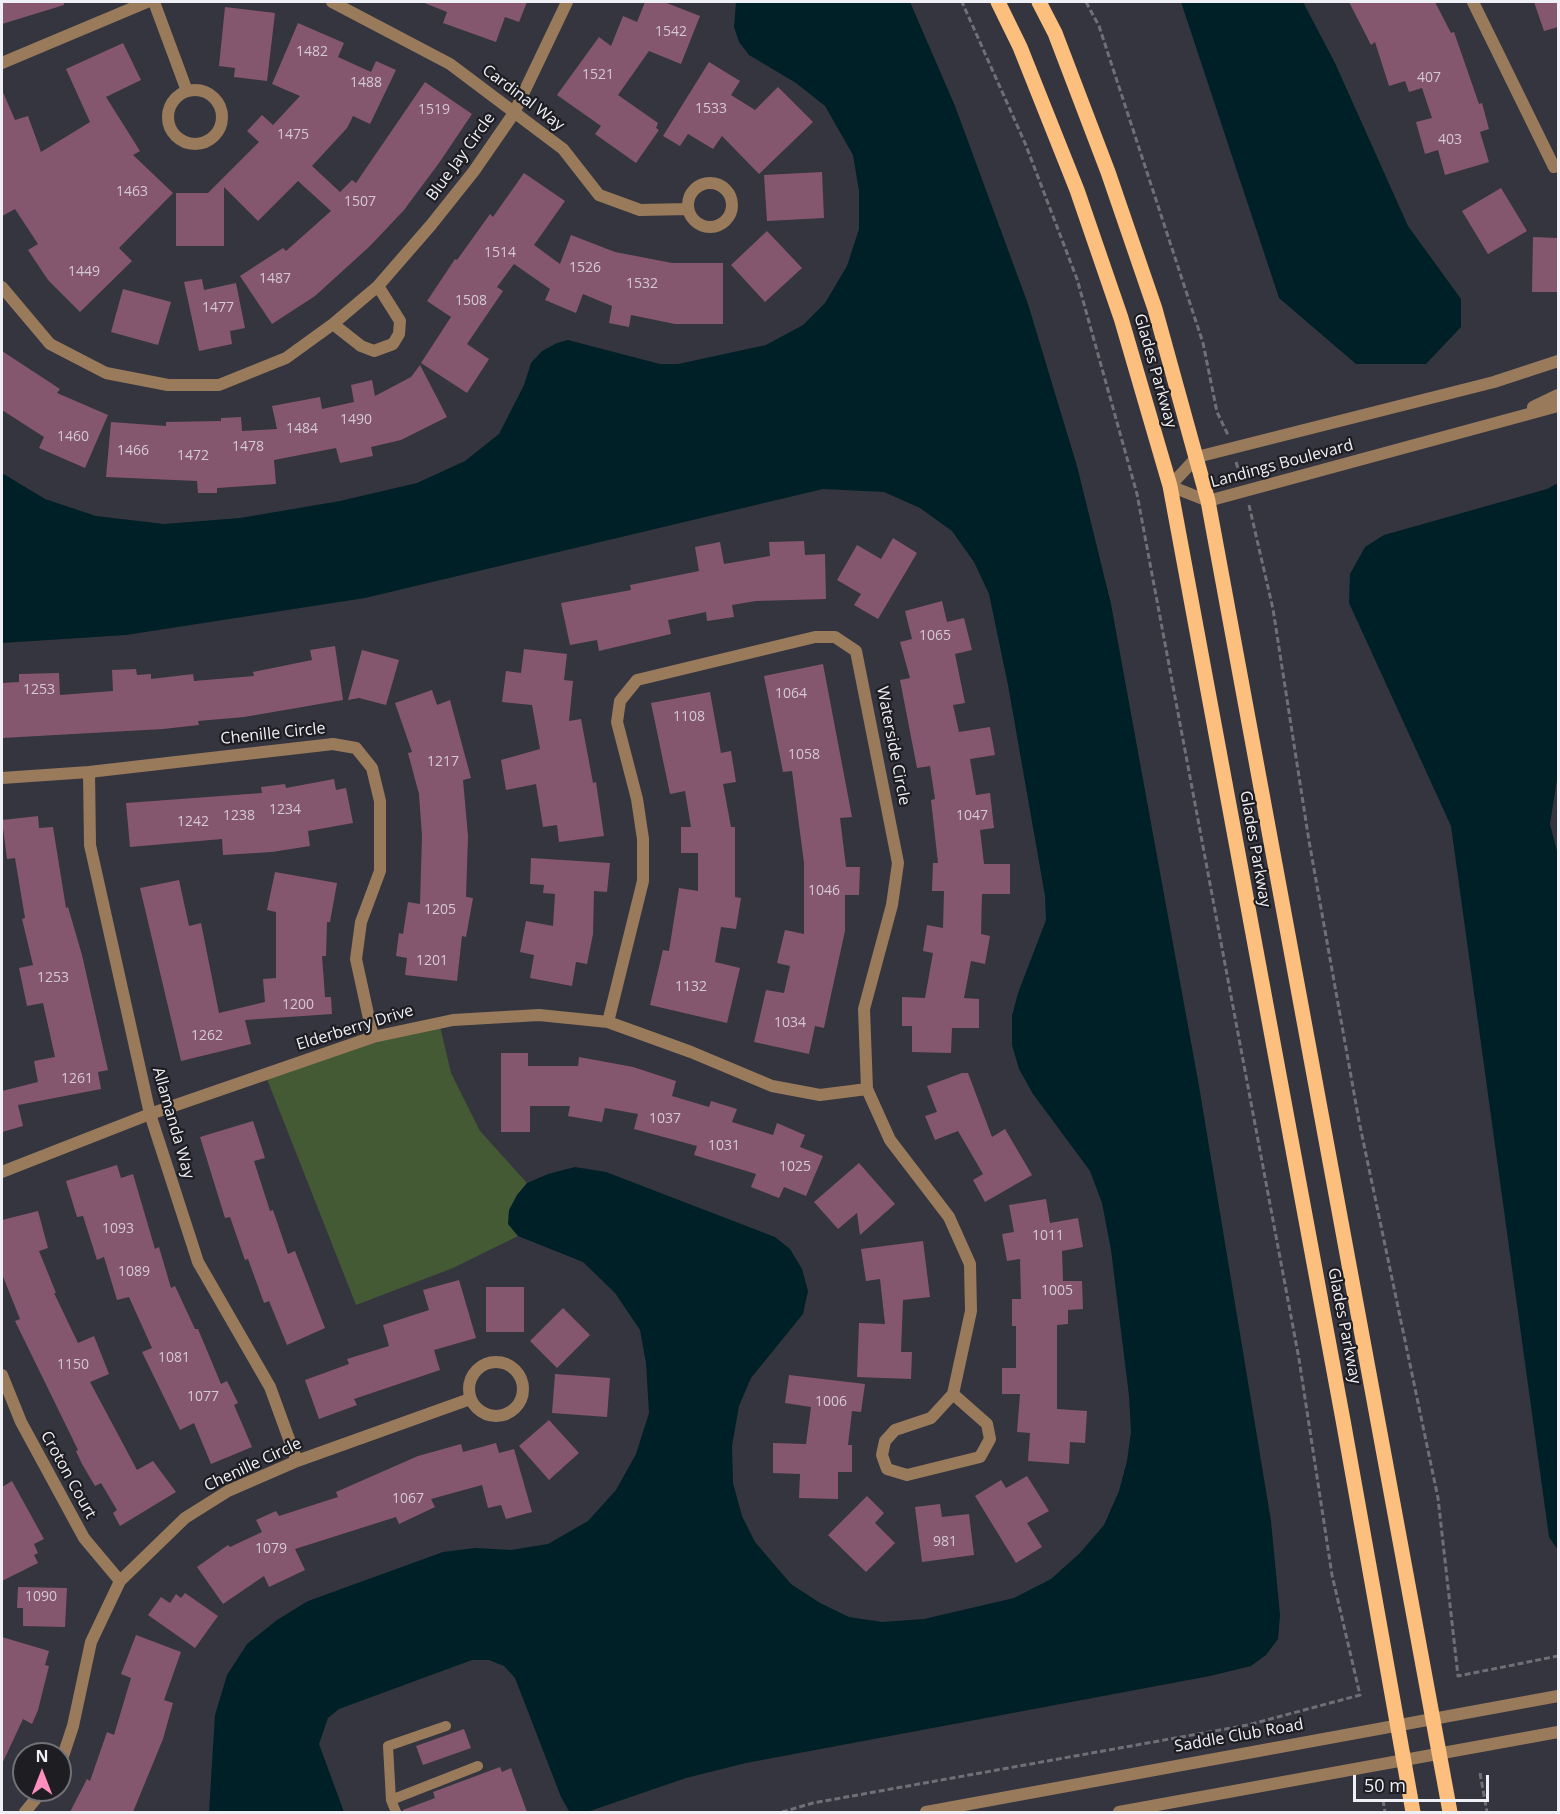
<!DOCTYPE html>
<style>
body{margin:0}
#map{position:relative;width:1560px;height:1814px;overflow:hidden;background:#35353f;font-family:"Open Sans",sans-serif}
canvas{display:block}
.frame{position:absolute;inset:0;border:3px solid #efeff6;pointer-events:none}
.north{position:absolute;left:12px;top:1742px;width:60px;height:60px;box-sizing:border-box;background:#1d1d22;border:2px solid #717177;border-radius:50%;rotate:0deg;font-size:16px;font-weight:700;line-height:24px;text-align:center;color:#efeff6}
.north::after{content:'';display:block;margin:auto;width:21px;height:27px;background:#fe8ebe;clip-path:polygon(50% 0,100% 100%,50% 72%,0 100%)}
.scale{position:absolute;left:1353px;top:1775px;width:136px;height:27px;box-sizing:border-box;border:3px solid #efeff6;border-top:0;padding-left:8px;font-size:18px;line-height:21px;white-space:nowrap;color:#efeff6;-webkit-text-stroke:4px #1d1d22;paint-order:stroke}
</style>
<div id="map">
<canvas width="1560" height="1814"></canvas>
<div class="frame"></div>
<div class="north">N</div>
<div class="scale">50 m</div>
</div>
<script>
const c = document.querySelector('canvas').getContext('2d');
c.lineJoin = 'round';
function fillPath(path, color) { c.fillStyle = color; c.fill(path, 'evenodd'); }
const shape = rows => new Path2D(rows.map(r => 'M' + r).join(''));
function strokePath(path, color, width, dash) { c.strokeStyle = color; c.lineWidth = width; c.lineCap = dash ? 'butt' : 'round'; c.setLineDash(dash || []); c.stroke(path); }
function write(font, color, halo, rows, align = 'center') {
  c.font = font + ' "Open Sans",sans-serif'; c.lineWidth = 4.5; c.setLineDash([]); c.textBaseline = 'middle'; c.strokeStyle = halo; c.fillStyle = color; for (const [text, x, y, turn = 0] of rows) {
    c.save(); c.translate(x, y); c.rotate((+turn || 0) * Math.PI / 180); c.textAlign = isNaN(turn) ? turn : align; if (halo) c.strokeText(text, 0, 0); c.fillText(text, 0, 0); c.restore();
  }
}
const green = shape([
 [439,1022,451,1073,480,1131,527,1183,517,1195,508,1224,518,1236,453,1268,356,1305,265,1074]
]);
const water = shape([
 [736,2,910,2,955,106,1028,304,1077,466,1111,604,1199,1086,1271,1521,1280,1615,1278,1639,1266,1655,1251,1666,1210,1676,746,1763,686,1778,587,1812,569,1811,561,1797,515,1678,504,1666,489,1660,472,1660,339,1709,328,1718,319,1744,344,1812,209,1812,215,1715,227,1675,247,1644,277,1620,308,1601,443,1552,475,1548,511,1550,548,1544,588,1521,616,1490,636,1454,649,1413,646,1363,640,1330,615,1293,583,1262,518,1236,508,1224,509,1210,517,1195,527,1183,548,1174,575,1167,606,1172,775,1237,790,1249,802,1269,808,1291,803,1314,751,1378,739,1406,732,1446,733,1483,742,1516,755,1542,791,1584,820,1603,849,1617,882,1622,924,1619,1014,1598,1051,1579,1080,1553,1104,1525,1119,1491,1127,1461,1131,1432,1129,1396,1111,1250,1102,1203,1090,1171,1033,1094,1019,1069,1012,1045,1012,1016,1018,993,1046,920,1045,896,1008,685,989,594,974,562,952,531,920,508,884,492,823,489,365,598,126,635,2,643,2,473,45,499,96,516,164,524,240,518,340,501,417,483,465,461,499,434,524,385,531,363,542,351,557,343,568,340,660,364,678,364,766,345,803,325,825,303,847,266,859,229,859,191,853,155,825,106,796,83,749,55,739,42,734,27],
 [1181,2,1303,2,1335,63,1408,226,1461,299,1461,327,1426,364,1356,364,1279,298],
 [1558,483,1558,773,1550,824,1558,855,1558,1550,1549,1537,1451,826,1349,603,1350,574,1365,547,1384,535,1547,489]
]);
const building = shape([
 [2,2,64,2,64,5,2,24],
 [422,2,527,2,519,22,505,17,496,42,443,23,447,12],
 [645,2,664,2,700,16,681,64,649,51,618,95,658,123,656,128,659,130,636,163,595,134,601,126,557,95,599,37,611,46,623,16,637,22],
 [1349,2,1435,2,1451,33,1454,32,1479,104,1482,103,1489,129,1480,132,1489,162,1445,175,1438,150,1425,154,1416,122,1432,118,1422,88,1409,92,1405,81,1389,86,1375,42,1371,45],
 [1534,2,1558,2,1558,27,1544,31],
 [225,7,275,13,267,81,234,77,235,68,219,66],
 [298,23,344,43,338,57,371,72,376,61,396,70,370,124,353,116,347,128,312,166,340,192,352,180,356,183,425,82,472,114,439,163,404,210,370,246,315,296,272,324,240,276,283,248,286,251,331,211,298,181,258,221,224,187,224,246,176,246,176,193,208,193,259,142,247,131,262,115,273,125,300,96,272,84],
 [123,43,141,80,106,97,140,151,133,155,173,193,119,248,132,261,80,312,48,280,28,250,38,244,15,209,2,216,2,90,15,120,28,116,41,152,90,122,66,69],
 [709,62,740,81,731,95,755,110,778,87,813,122,759,174,722,136,713,149,688,134,680,146,663,136],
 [822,172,824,218,767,221,764,175],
 [524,173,565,201,534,245,560,264,571,235,615,252,672,263,723,263,723,324,675,324,631,315,629,327,609,323,612,306,583,294,576,313,545,300,550,289,514,264,497,287,503,291,467,344,489,359,467,393,421,363,451,317,427,301,455,259,457,260,490,214,493,217],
 [1501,188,1527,231,1488,254,1462,211],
 [767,231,802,268,765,302,731,265],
 [1533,237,1558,238,1558,292,1532,292],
 [202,279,204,290,236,283,245,328,230,331,232,344,199,351,184,282],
 [123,289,171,302,158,345,111,332],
 [2,351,60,389,57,393,108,415,85,468,39,448,44,437,2,410],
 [420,365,447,417,401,440,371,447,373,456,340,463,336,448,274,460,276,484,217,488,217,493,198,493,197,481,106,477,111,422,166,426,166,422,221,421,221,418,241,417,242,431,277,429,272,406,320,397,322,409,354,402,351,385,372,380,375,396,411,377],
 [893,538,917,553,878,619,854,605,861,594,837,580,857,545,881,559],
 [804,541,805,555,825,554,826,599,756,601,732,605,734,617,707,621,706,612,668,620,671,634,599,651,597,640,570,645,561,603,631,590,630,585,699,571,695,547,720,542,724,564,770,556,769,542],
 [942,601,947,622,964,618,972,650,955,654,965,703,953,705,959,732,990,727,995,755,970,759,976,795,990,793,994,828,980,830,984,864,1010,864,1010,894,982,894,981,934,990,936,985,964,971,961,964,998,979,999,979,1028,952,1028,951,1053,912,1052,912,1026,902,1026,902,997,925,998,933,953,923,951,927,925,943,928,944,891,932,891,933,863,938,863,931,800,935,799,930,766,917,768,900,680,910,678,900,642,912,639,905,611],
 [335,646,343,700,244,717,198,721,199,725,163,729,2,738,2,683,19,682,19,674,59,673,60,695,113,691,112,670,136,669,137,675,151,674,151,679,193,674,194,681,254,676,253,672,312,660,310,650],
 [524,649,567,654,564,680,573,681,569,721,581,719,593,783,596,782,604,836,559,842,557,825,543,827,536,784,506,790,501,760,540,749,532,705,502,702,506,671,521,673],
 [362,650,399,660,386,705,359,698,348,700],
 [823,664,852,817,840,818,846,867,860,867,859,895,845,895,845,931,829,1004,824,1028,815,1026,809,1054,754,1042,766,990,784,993,790,966,777,963,785,930,804,934,804,863,792,771,783,772,764,676],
 [432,690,437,705,450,700,471,778,463,780,468,836,466,897,473,898,466,937,462,936,457,981,405,975,407,958,396,956,399,933,403,934,408,902,420,904,422,836,419,794,408,753,412,752,395,703],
 [710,692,721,753,731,751,736,782,723,784,731,827,735,827,735,897,741,898,736,929,721,927,715,962,740,968,727,1023,650,1005,663,950,669,951,679,888,698,891,698,853,681,853,681,827,691,827,685,791,670,794,651,703],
 [334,779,336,790,346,788,353,823,308,831,310,846,272,852,223,855,222,839,130,847,126,803,262,793,261,787,285,784,286,788],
 [38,816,39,828,53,827,66,908,68,907,82,955,108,1070,98,1072,101,1089,18,1105,23,1126,2,1132,2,1091,38,1082,34,1061,55,1057,43,1003,27,1006,19,968,33,965,22,919,25,918,15,858,7,859,2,820],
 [531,858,610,863,607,892,594,891,593,934,587,964,576,962,572,986,530,978,534,955,520,952,526,921,553,926,555,894,543,893,544,885,530,884],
 [275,872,337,883,330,922,327,922,326,956,322,956,325,997,331,997,332,1014,245,1020,251,1044,181,1061,140,888,179,880,189,926,201,923,219,1013,265,1002,263,979,276,978,276,912,267,910],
 [501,1053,528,1053,528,1066,578,1066,579,1057,633,1067,676,1081,672,1096,709,1107,711,1101,737,1109,732,1122,773,1135,777,1123,805,1135,800,1147,823,1156,806,1196,784,1187,779,1198,751,1187,756,1174,694,1155,697,1146,634,1129,638,1114,605,1108,602,1122,568,1116,570,1106,530,1106,530,1132,501,1132],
 [962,1073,968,1073,992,1137,1005,1129,1032,1175,985,1202,973,1180,983,1174,958,1131,935,1140,925,1116,937,1112,927,1086],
 [253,1121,265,1158,254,1161,270,1211,273,1210,288,1254,295,1251,325,1328,287,1345,269,1301,264,1303,248,1259,245,1260,230,1217,225,1218,200,1137],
 [859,1163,895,1204,860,1235,857,1213,838,1229,814,1202],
 [117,1165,121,1178,133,1174,155,1249,159,1247,171,1288,175,1286,195,1329,198,1329,221,1384,227,1381,238,1403,234,1405,252,1447,211,1464,194,1423,180,1430,142,1352,152,1348,129,1297,117,1300,104,1257,97,1260,83,1216,77,1217,66,1181],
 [1046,1199,1050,1223,1078,1218,1083,1247,1062,1251,1063,1281,1082,1281,1083,1309,1068,1310,1068,1324,1057,1325,1057,1409,1087,1411,1085,1443,1070,1442,1069,1464,1028,1461,1030,1433,1017,1432,1020,1394,1002,1394,1002,1368,1016,1368,1016,1326,1012,1326,1012,1299,1021,1299,1020,1259,1007,1261,1002,1234,1014,1232,1009,1205],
 [38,1211,48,1248,39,1251,56,1293,54,1293,78,1343,94,1336,109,1374,90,1382,137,1470,153,1461,176,1492,120,1526,113,1513,117,1510,101,1483,95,1486,82,1464,76,1451,78,1450,15,1321,20,1319,2,1274,2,1220],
 [923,1241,930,1297,903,1300,901,1352,912,1352,911,1379,857,1377,859,1323,885,1324,880,1279,866,1281,861,1249],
 [459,1280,476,1338,434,1350,440,1370,354,1399,357,1405,319,1419,305,1380,349,1364,347,1359,389,1346,383,1325,429,1310,423,1290],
 [486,1287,524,1287,524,1332,486,1332],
 [563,1308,590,1335,557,1368,530,1341],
 [555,1374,610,1378,607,1417,552,1413],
 [789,1375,865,1384,861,1412,852,1411,848,1445,852,1445,852,1472,838,1472,838,1499,799,1498,800,1474,773,1473,773,1443,806,1444,811,1407,785,1403],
 [549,1420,579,1453,549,1480,519,1446],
 [496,1443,499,1453,514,1449,532,1512,506,1519,501,1505,488,1508,482,1485,431,1499,435,1507,399,1524,396,1517,295,1549,305,1570,269,1587,264,1576,223,1604,197,1567,228,1545,230,1547,262,1532,256,1520,276,1511,279,1516,338,1497,336,1492,418,1456,461,1444,463,1452],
 [1027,1476,1049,1511,1027,1523,1042,1547,1016,1563,975,1496,1001,1480,1006,1488],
 [12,1481,44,1539,34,1544,38,1553,34,1555,38,1563,2,1581,2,1487],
 [867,1496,884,1513,875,1523,895,1543,866,1572,828,1535],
 [940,1504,942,1517,969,1514,974,1555,922,1562,915,1507],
 [18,1587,67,1588,65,1627,23,1626,23,1608,17,1608],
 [185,1593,218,1616,195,1648,148,1615,161,1597,170,1603,176,1594,181,1598],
 [136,1635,181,1652,164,1700,173,1703,163,1739,133,1812,70,1812,87,1779,90,1781,107,1732,114,1735,131,1678,121,1674],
 [2,1637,49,1651,45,1665,49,1666,38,1710,32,1724,23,1719,2,1764],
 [464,1729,471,1748,423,1765,416,1746],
 [500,1767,502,1772,511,1768,527,1812,403,1812,403,1810,435,1798,433,1792]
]);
const path = shape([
 [1086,2,1099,26,1203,343,1217,412,1228,435],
 [1236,462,1241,478],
 [1249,505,1273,609,1309,841,1359,1121,1438,1498,1458,1676,1558,1656],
 [1480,1773,1487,1812],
 [1383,1800,1385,1812],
 [782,1812,813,1803,1248,1725,1360,1695,1332,1575,1299,1359,1137,494,1077,279,1025,143,962,2]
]);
const service = shape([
 [391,1800,388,1746,446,1726],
 [396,1812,391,1800,478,1766]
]);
const minor = shape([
 [154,2,187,91],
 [332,2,450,64,563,149,599,195,640,210,688,209],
 [1473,2,1554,167,1558,166],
 [2,63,147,2],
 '168 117a27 27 0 1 1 54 0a27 27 0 1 1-54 0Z',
 '688 205a22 22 0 1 1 44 0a22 22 0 1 1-44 0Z',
 [2,287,50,344,106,373,168,385,219,385,286,358,333,324,378,286,431,225,474,171,514,113,567,2],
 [333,324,361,346,374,351,393,344,399,334,400,321,378,286],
 [1558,361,1494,382,1197,457,1170,486,1208,501,1558,406],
 [1533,407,1558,395],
 [89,772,90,845,150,1114,198,1262,270,1387,297,1461],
 [2,778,89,772,333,744,356,748,372,768,380,801,380,871,361,922,356,959,373,1037],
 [608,1022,643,881,643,839,637,799,617,722,620,701,637,680,815,637,835,637,856,651,898,863,892,905,864,1009,867,1089,890,1140,949,1217,970,1264,971,1311,953,1394,931,1418,895,1430,885,1441,882,1455,887,1469,907,1475,980,1457,990,1439,987,1424,953,1394],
 [2,1172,150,1114,373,1037,453,1020,539,1015,608,1022,691,1052,772,1086,820,1095,867,1089],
 '469 1389a27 27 0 1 1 54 0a27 27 0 1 1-54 0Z',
 [2,1375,21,1422,84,1538,120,1581],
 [60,1765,73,1726,91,1642,120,1581,185,1518,228,1491,297,1461,470,1399],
 [25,1812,43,1790]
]);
const tertiary = shape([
 [926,1812,1558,1696],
 [1119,1812,1558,1732]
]);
const primary = shape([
 [998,2,1020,47,1077,190,1121,318,1170,486,1343,1420,1413,1812],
 [1039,2,1055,33,1108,172,1155,309,1208,501,1450,1812]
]);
const numberNames = [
 ["1542",671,32],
 ["1482",312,52],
 ["1521",598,75],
 ["407",1429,78],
 ["1488",366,83],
 ["1533",711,109],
 ["1519",434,110],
 ["1475",293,135],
 ["403",1450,140],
 ["1463",132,192],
 ["1507",360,202],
 ["1514",500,253],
 ["1526",585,268],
 ["1449",84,272],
 ["1487",275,279],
 ["1532",642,284],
 ["1508",471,301],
 ["1477",218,308],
 ["1490",356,420],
 ["1484",302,429],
 ["1460",73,437],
 ["1478",248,447],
 ["1466",133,451],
 ["1472",193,456],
 ["1065",935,636],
 ["1253",39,690],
 ["1064",791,694],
 ["1108",689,717],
 ["1058",804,755],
 ["1217",443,762],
 ["1234",285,810],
 ["1238",239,816],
 ["1047",972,816],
 ["1242",193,822],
 ["1046",824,891],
 ["1205",440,910],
 ["1201",432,961],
 ["1253",53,978],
 ["1132",691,987],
 ["1200",298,1005],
 ["1034",790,1023],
 ["1262",207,1036],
 ["1261",77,1079],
 ["1037",665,1119],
 ["1031",724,1146],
 ["1025",795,1167],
 ["1093",118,1229],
 ["1011",1048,1236],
 ["1089",134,1272],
 ["1005",1057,1291],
 ["1081",174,1358],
 ["1150",73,1365],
 ["1077",203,1397],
 ["1006",831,1402],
 ["1067",408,1499],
 ["981",945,1542],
 ["1079",271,1549],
 ["1090",41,1597]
];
const streetNames = [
 ["Cardinal Way",523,98,37],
 ["Blue Jay Circle",461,157,-54],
 ["Glades Parkway",1155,371,74],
 ["Landings Boulevard",1282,464,-15],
 ["Chenille Circle",273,734,-6],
 ["Waterside Circle",893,746,79],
 ["Glades Parkway",1255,849,80],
 ["Elderberry Drive",355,1028,-17],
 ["Allamanda Way",173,1123,74],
 ["Glades Parkway",1344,1326,79],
 ["Chenille Circle",253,1465,-25],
 ["Croton Court",68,1475,61],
 ["Saddle Club Road",1239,1736,-10]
];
fillPath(green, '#445a35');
fillPath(water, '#002027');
fillPath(building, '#85576e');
strokePath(path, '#6f6f78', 3, [6, 3]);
strokePath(service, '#997b5c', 10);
strokePath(minor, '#997b5c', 12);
strokePath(tertiary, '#997b5c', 12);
strokePath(primary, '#fcbf7d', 15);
write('14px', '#d4c9d4', null, numberNames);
write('16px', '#efeff6', '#1d1d22', streetNames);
</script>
